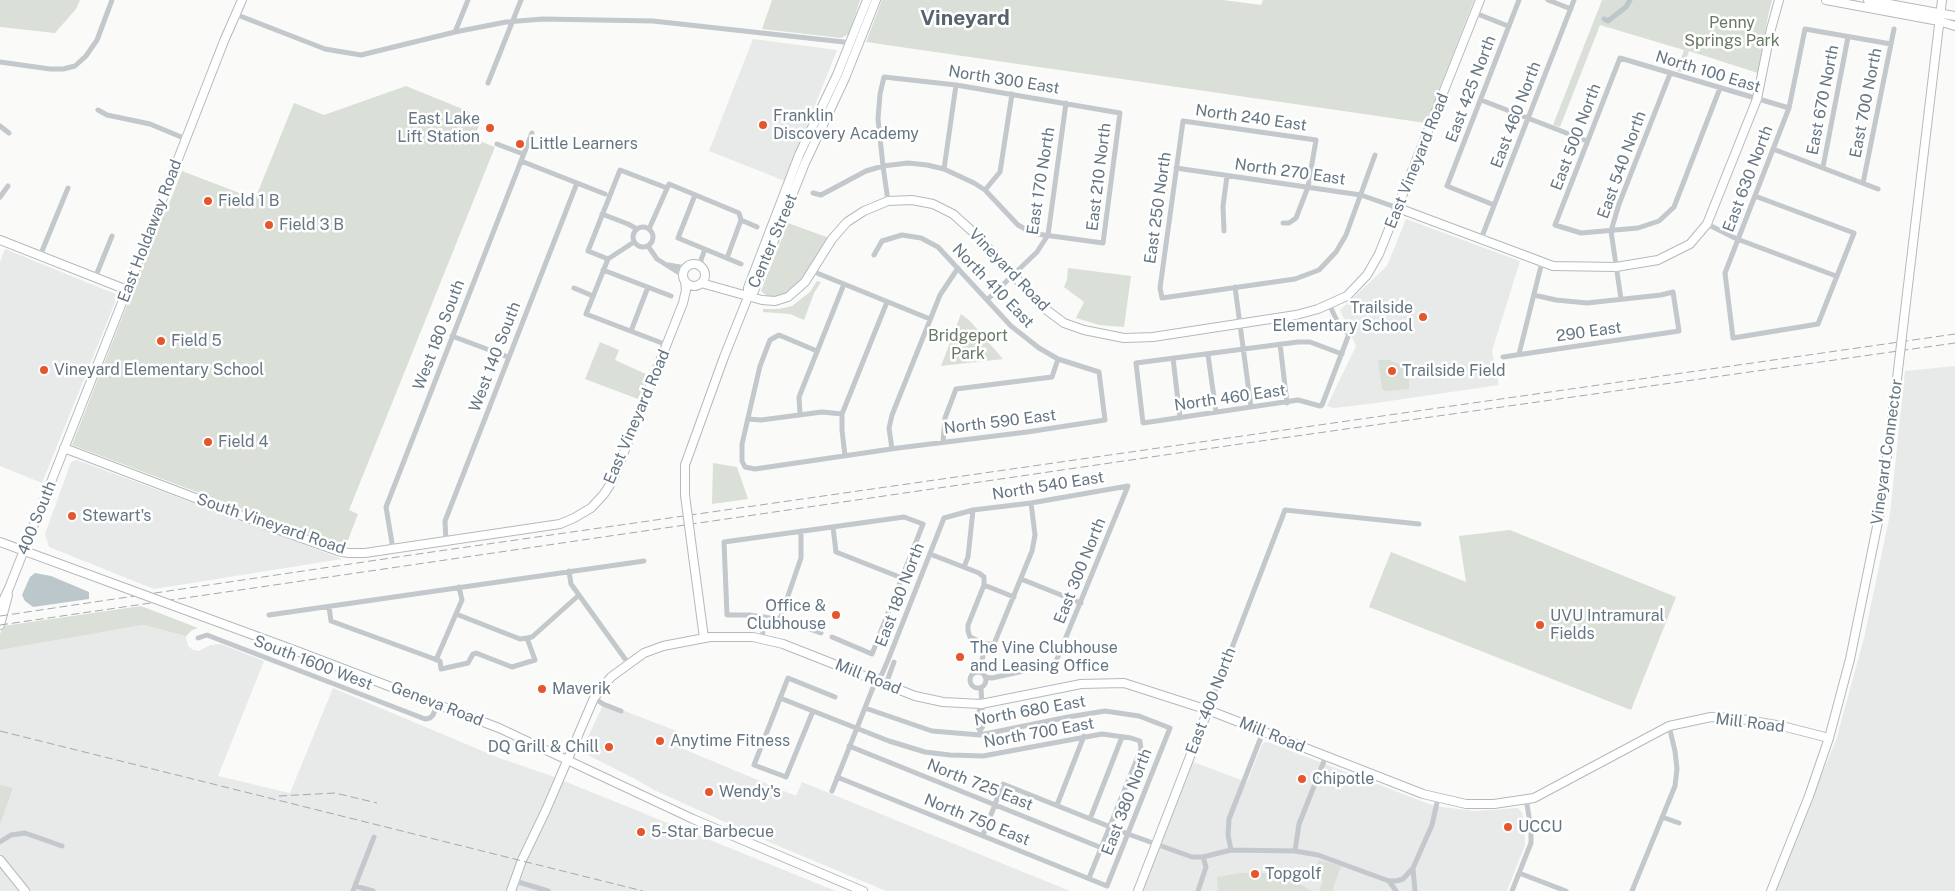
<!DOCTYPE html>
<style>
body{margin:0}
canvas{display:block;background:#fafaf8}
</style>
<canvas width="1955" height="891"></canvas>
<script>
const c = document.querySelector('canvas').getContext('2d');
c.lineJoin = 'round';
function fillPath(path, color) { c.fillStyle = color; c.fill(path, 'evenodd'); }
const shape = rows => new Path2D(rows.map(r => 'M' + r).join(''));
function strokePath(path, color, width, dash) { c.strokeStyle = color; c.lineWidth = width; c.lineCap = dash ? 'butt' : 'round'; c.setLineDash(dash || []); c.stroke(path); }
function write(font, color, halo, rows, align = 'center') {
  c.font = font + ' "Public Sans",sans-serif'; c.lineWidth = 5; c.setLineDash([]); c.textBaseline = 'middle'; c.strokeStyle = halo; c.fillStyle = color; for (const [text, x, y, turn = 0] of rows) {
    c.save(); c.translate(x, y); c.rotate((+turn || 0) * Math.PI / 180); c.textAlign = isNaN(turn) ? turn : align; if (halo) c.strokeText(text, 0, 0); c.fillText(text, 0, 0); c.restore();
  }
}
const built = shape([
 [753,39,837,50,785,181,709,151],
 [1406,219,1520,261,1492,351,1499,385,1376,403,1334,408,1327,406,1356,346,1340,310,1387,266],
 [5,249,118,295,42,483,0,466,0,262],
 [1955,366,1955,891,1774,891,1836,740,1864,638,1890,514,1905,371],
 [77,460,212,510,342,559,154,589,49,547,45,534,71,462],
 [143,625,186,636,188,646,193,650,199,651,210,645,221,644,264,661,218,776,290,793,333,688,499,758,549,775,836,891,0,891,0,650],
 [604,703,679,732,674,745,796,796,802,782,1070,891,886,891,776,845,654,790,635,779,586,754,583,749,584,745],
 [1265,742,1268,742,1429,804,1443,807,1475,811,1518,808,1522,813,1525,824,1525,845,1507,891,1142,891,1193,762,1247,782,1262,745]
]);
const green = shape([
 [0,0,80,0,76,9,55,33,0,27],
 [772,0,860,0,849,34,841,38,762,29],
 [882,0,1223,0,1261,5,1263,0,1474,0,1426,123,866,42],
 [1602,0,1772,0,1768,16,1758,73,1689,51,1682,72,1677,71,1684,50,1600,25,1560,127,1553,125],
 [406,86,482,117,474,139,495,147,349,510,358,514,345,548,72,445,164,211,169,204,182,171,255,199,294,103,324,115],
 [788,223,832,239,812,271,788,297,769,298,761,291],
 [1068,268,1131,276,1124,327,1099,325,1076,318,1084,302,1064,287,1067,280],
 [817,281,821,282,814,293,804,320,790,314,763,312,763,309,779,309,792,306,810,292],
 [961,314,970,321,1003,359,941,366],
 [600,342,619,350,615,360,648,375,638,399,585,379],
 [1378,360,1389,360,1401,365,1409,376,1409,389,1385,391,1382,389],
 [713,463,737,467,748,499,712,504],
 [1510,530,1676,597,1631,710,1369,607,1391,552,1466,582,1459,536],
 [141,606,198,628,192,630,186,636,143,625,0,650,0,634,3,626],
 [0,785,13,788,0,824],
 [1319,860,1341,866,1332,891,1319,891,1323,881,1313,878],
 [1240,873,1266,873,1297,882,1311,891,1218,891,1217,877]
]);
const water = shape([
 [35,573,51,576,89,592,89,599,33,607,25,601,22,595,30,577]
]);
const canal = shape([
 [1604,19,1608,21,1613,17,1626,7,1630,0]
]);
const street = shape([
 [1548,0,1571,9],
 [1475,13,1508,26],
 [235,14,325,49,361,55,455,32,506,22,543,19,653,21,853,43],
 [455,32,468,0],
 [0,62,50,69,63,69,75,66,86,56,97,40,112,0],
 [488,83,521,0],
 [1720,88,1674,207,1659,221,1638,228,1581,233,1555,225,1620,58,1789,108],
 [1481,100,1587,141],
 [98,110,107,115,150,124,186,139],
 [0,126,9,133],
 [497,144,523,154],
 [1773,149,1878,189],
 [521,161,605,194],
 [1823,167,1848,37],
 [1176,168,1361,195,1398,208],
 [944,169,956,85],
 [1863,183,1894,29],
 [985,190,1000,172,1012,94],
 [813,193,821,195,866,171,883,166,908,163,927,165,944,169,974,183,985,190,1018,225,1027,230,1037,234,1103,243,1120,113,956,85,884,77,880,94,878,119,883,166,888,201],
 [695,195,678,238,741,264],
 [1755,196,1854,233,1818,324,1733,338,1725,273,1789,108,1805,29,1891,44],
 [0,197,8,186],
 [1494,205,1447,186,1519,0],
 [602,214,628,224,637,229],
 [741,220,757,227],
 [1283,223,1289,223,1296,218,1308,187,1316,140,1183,121,1160,288,1162,298,1295,279,1319,270,1336,252,1346,235,1375,155],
 [1707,224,1737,239,1836,276],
 '633 237a10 10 0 1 1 20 0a10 10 0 1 1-20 0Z',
 [649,229,669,184,739,213,741,220,727,258],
 [1224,231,1223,206,1227,176],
 [1481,239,1574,0],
 [634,242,608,259,586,314,667,345],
 [648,246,657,259,684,276],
 [40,256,68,188],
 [608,259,588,251,620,170,667,188],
 [668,265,686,268],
 [702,267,701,260,705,249],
 [603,270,671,296],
 [812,271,930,319],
 [95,278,112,236],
 [1235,287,1251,407],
 [574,288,593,296],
 [988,299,1037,252,1048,235,1066,103],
 [1621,299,1611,231,1619,204,1670,74],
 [1329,304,1340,327,1349,334,1322,405,1320,406,1298,400,1143,423,1136,363,1298,342,1310,342,1342,354],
 [631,331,648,287],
 [452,336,508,357],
 [1280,344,1287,403],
 [817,351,779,335,770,340,760,366,742,444,742,461,745,467,755,469,898,448,1027,432,1105,420,1099,372,1058,359,1039,348,1011,326,938,247,921,238,902,235,882,241,874,255],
 [1519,354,1542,262],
 [1208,355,1216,412],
 [1503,357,1679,331,1673,292,1661,295,1587,303,1556,300,1534,295],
 [1173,358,1180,418],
 [800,414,799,397,844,284],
 [748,419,761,420,822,412,842,414],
 [943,442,945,418,956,389,1052,377,1058,359],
 [892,449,889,428,892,415,940,295,958,268],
 [845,456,842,430,842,414,887,302],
 [833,527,836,552,902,578],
 [446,541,445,521,577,183],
 [393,549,386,507,532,133],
 [930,554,979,573,984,577,984,585,1014,597],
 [964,567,968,557,973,510],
 [569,571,571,584,628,663],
 [1021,579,1081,603],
 [984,585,968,625,968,631,970,637,985,644,994,644,1032,551,1035,535,1031,503],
 [329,607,331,621,440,661,441,669,468,663,473,654,476,653,512,667,535,660,527,638],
 [456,614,520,639,527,638,532,637,579,595],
 [269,615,644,561],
 [780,619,801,558,801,531],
 [821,633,783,620,750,615,727,615,724,542,904,517,923,524,872,654,832,637],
 [198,638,207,635,425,719,430,718,433,715,438,703],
 [762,639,765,617],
 [436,660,462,600,459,587],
 '970 680a8 8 0 1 1 16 0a8 8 0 1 1-16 0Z',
 [980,672,985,644],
 [985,677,992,678,1055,664,1128,486],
 [886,684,894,662],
 [594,698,603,704,621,711],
 [780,698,889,741,925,752,950,755,983,756,1102,734,1131,738,1140,741,1141,749,1089,878],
 [1208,710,1285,510,1419,524],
 [813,711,786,777,754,765,788,678,835,697],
 [980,731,983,726,981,688],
 [980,731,978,727,978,715,981,705],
 [849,746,1102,848],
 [837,777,1107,886,1170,728,1139,716,1105,711,1068,717,980,735,932,731,865,708],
 [832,791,876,680,882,674,888,660,944,518,973,510,1031,503,1128,486],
 [1057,805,1084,736],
 [1662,817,1679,823],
 [1090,819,1122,737],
 [983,835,1003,784,1128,834,1192,857,1203,857,1231,850,1295,851,1318,855,1389,881,1396,881,1403,879,1413,868,1432,825,1438,798],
 [0,842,11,835,25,833,62,846],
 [1231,850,1228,835,1229,819,1263,732],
 [1295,851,1299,824,1326,756],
 [1413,869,1415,891],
 [1519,873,1566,891],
 [515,881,548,891],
 [1389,881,1396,891],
 [355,886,373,891],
 [353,891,374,837],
 [1198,891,1206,867,1203,857],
 [1512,891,1531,843,1531,828,1526,799],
 [1632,891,1675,786,1677,769,1675,751,1669,726]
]);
const secondary = shape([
 [1826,0,1939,21,1955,26],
 [1868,0,1955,16],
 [1398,208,1553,266,1616,267,1658,260,1690,244,1707,224,1757,99,1771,29,1779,0],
 [0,240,127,290],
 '683 275a11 11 0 1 1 22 0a11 11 0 1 1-22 0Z',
 [701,283,762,300,775,301,788,297,805,282,832,239,847,222,864,211,888,201,912,200,933,204,953,214,973,232,1044,308,1064,323,1084,330,1124,338,1153,337,1296,315,1318,309,1347,296,1367,275,1379,254,1480,0],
 [748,297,748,288,799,155,837,75,867,0],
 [1904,319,1942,0],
 [64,448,282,531,338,551,348,553,365,553,560,524,574,518,591,508,604,494,613,480,683,303,686,290,685,281],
 [685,495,685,465,724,357,748,297,754,291,805,163,845,78,876,0],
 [0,542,128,589],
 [693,556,704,638],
 [0,607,9,588,127,290,224,41,242,0],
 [0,625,8,595],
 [294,650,499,728,693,819,863,891],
 [0,860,25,891],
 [511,891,522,860,546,810,594,698,611,677,644,653,663,646,710,637,753,637,783,644,915,696,943,702,981,704,1081,684,1124,683,1208,710,1423,794,1466,804,1494,804,1534,798,1669,726,1711,717,1735,718,1782,726,1829,738],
 [1138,891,1208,710],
 [1771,891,1809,796,1829,738,1850,659,1879,517,1897,379]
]);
const rail = shape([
 [0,616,411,555,1955,334],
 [0,625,1254,442,1955,343],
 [0,731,643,891],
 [279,796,335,793,377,803]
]);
const secondaryBridge = shape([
 [1897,379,1904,319],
 [685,495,693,556],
 [128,589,294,650]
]);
const markers = [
 [763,125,5,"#e4572e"],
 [490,128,5,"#e4572e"],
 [520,144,5,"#e4572e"],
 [208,201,5,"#e4572e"],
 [269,225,5,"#e4572e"],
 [1423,317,5,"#e4572e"],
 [161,341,5,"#e4572e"],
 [44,370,5,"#e4572e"],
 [1392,371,5,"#e4572e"],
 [208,442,5,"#e4572e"],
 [72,516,5,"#e4572e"],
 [836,615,5,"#e4572e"],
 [1540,625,5,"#e4572e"],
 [960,657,5,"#e4572e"],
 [542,689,5,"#e4572e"],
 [660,741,5,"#e4572e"],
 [609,747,5,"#e4572e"],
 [1302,779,5,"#e4572e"],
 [709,792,5,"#e4572e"],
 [1508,827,5,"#e4572e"],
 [641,832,5,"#e4572e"],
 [1255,874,5,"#e4572e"]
];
const parkNames = [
 ["Penny",1732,23],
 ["Springs Park",1732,41],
 ["Bridgeport",968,336],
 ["Park",968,354]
];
const streetNames = [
 ["North 100 East",1708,72,17],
 ["North 300 East",1004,80,9],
 ["East 425 North",1471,89,-69],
 ["East 670 North",1823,100,-79],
 ["East 700 North",1866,103,-79],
 ["East 460 North",1516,115,-69],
 ["North 240 East",1251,118,8],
 ["East 500 North",1576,137,-69],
 ["East Vineyard Road",1417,161,-68],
 ["East 540 North",1622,165,-70],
 ["North 270 East",1290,172,8],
 ["East 210 North",1099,177,-83],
 ["East 630 North",1748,179,-69],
 ["East 170 North",1041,181,-81],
 ["East 250 North",1158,208,-82],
 ["East Holdaway Road",150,231,-69],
 ["Center Street",773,241,-67],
 ["Vineyard Road",1009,270,46],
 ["North 410 East",993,286,46],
 ["290 East",1589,332,-8],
 ["West 180 South",439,335,-69],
 ["West 140 South",495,357,-69],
 ["North 460 East",1230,398,-8],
 ["East Vineyard Road",637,417,-67],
 ["North 590 East",1000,422,-7],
 ["Vineyard Connector",1887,452,-82],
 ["North 540 East",1048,486,-9],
 ["400 South",37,518,-68],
 ["South Vineyard Road",271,524,19],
 ["East 300 North",1080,571,-68],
 ["East 180 North",900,595,-69],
 ["South 1600 West",313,663,21],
 ["Mill Road",868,677,22],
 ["East 400 North",1211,701,-69],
 ["Geneva Road",437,704,21],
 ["North 680 East",1030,711,-10],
 ["Mill Road",1750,723,7],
 ["North 700 East",1039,733,-10],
 ["Mill Road",1272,735,22],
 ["North 725 East",980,785,22],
 ["East 380 North",1127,802,-69],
 ["North 750 East",977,820,22]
];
const poiNames = [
 ["Franklin",773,116],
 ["Discovery Academy",773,134],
 ["East Lake",480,119,"right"],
 ["Lift Station",480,137,"right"],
 ["Little Learners",530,144],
 ["Field 1 B",218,201],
 ["Field 3 B",279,225],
 ["Trailside",1413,308,"right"],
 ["Elementary School",1413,326,"right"],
 ["Field 5",171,341],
 ["Vineyard Elementary School",54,370],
 ["Trailside Field",1402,371],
 ["Field 4",218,442],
 ["Stewart's",82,516],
 ["Office &",826,606,"right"],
 ["Clubhouse",826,624,"right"],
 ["UVU Intramural",1550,616],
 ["Fields",1550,634],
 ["The Vine Clubhouse",970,648],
 ["and Leasing Office",970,666],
 ["Maverik",552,689],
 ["Anytime Fitness",670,741],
 ["DQ Grill & Chill",599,747,"right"],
 ["Chipotle",1312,779],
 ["Wendy's",719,792],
 ["UCCU",1518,827],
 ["5-Star Barbecue",651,832],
 ["Topgolf",1265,874]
];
const districtNames = [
 ["Vineyard",965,19]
];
fillPath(built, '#e8e9e9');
fillPath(green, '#dadfd7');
fillPath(water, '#bbc7cb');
strokePath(canal, '#bbc7cb', 5);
strokePath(secondary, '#b3babf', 10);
strokePath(street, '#c3c8cc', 5);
strokePath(secondary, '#fff', 8);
strokePath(rail, '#a2aab0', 1, [8, 4]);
strokePath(secondaryBridge, '#b3babf', 10, []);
strokePath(secondaryBridge, '#fff', 8);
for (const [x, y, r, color] of markers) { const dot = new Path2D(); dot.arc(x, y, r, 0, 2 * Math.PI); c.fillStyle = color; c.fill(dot); strokePath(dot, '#fff', 2); }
write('16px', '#687a64', '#fff', parkNames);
write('16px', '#657683', '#fff', streetNames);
write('16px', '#657683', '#fff', poiNames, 'left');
write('bold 21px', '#57646e', '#fff', districtNames);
</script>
